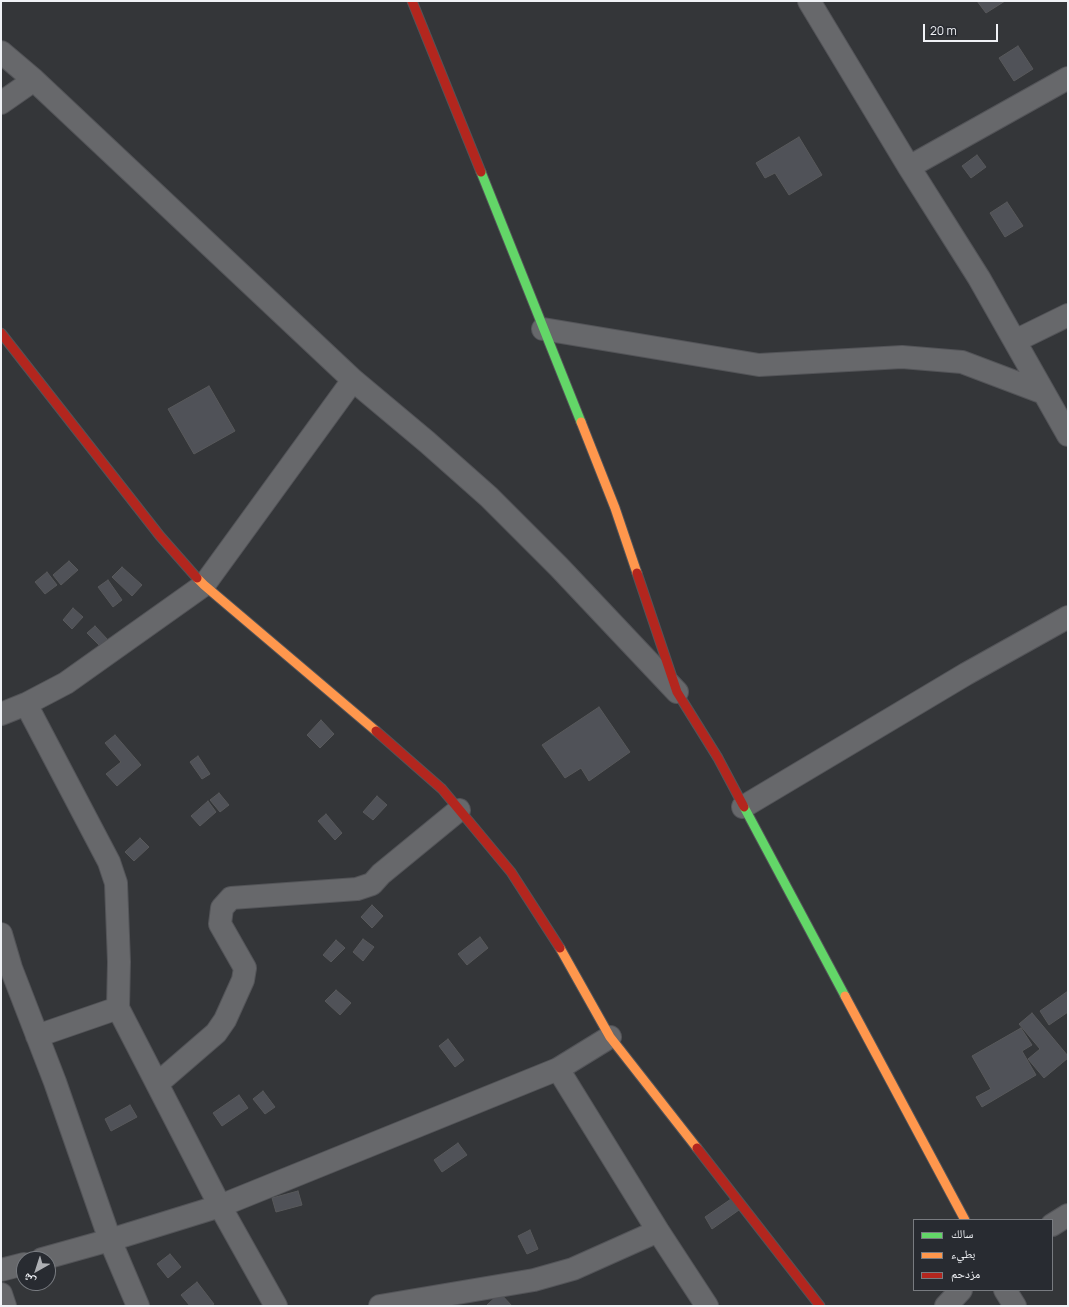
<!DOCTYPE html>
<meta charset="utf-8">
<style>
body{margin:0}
#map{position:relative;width:1069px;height:1307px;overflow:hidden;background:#343639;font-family:Manrope,"Noto Naskh Arabic",sans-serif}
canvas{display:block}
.frame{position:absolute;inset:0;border:2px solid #f0f2f6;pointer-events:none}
.legend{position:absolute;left:913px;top:1219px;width:140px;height:72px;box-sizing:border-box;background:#282b31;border:1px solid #787b80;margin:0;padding:5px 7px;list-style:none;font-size:12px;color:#f0f2f6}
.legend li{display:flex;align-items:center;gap:8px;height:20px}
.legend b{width:20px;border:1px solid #787b80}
.north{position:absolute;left:16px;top:1251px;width:40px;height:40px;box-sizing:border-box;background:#282b31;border:1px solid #787b80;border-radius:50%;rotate:219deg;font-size:11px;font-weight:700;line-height:16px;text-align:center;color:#f0f2f6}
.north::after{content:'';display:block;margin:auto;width:14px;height:18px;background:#aeb0b4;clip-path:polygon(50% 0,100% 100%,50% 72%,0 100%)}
.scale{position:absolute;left:923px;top:24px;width:75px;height:18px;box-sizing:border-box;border:2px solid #f0f2f6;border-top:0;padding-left:5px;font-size:12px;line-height:14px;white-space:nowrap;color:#f0f2f6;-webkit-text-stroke:3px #282b31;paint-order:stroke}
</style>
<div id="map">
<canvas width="1069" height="1307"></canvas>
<div class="frame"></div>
<ul class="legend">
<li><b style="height:5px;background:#63d668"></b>سالك</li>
<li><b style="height:5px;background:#ff974d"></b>بطيء</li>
<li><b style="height:5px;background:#b3261e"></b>مزدحم</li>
</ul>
<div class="north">ش</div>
<div class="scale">20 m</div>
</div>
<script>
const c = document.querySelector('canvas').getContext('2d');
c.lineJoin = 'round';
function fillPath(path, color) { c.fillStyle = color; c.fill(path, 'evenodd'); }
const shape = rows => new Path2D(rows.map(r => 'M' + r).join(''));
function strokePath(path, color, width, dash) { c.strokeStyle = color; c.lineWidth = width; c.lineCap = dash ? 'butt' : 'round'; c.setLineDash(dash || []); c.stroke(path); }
const building = shape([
 [977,1,1005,1,986,13,977,1],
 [1018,46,1033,69,1014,81,999,58,1018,46],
 [799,137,822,175,789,195,775,173,765,178,756,163,799,137],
 [977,155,986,167,971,178,962,166,977,155],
 [1007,202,1023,226,1005,237,990,213,1007,202],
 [209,386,235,431,194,454,168,409,209,386],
 [69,561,78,570,61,585,53,575,69,561],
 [122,567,142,585,132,596,112,577,122,567],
 [47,572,57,585,45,594,35,582,47,572],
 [108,580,122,600,113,607,98,587,108,580],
 [73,608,83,617,72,629,63,620,73,608],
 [95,626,108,640,101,647,87,633,95,626],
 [599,707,630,752,589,781,581,768,565,778,542,745,599,707],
 [321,720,334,734,320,748,307,735,321,720],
 [115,735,141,765,117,786,106,774,121,762,105,743,115,735],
 [198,756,210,774,202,779,190,762,198,756],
 [219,793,229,805,220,812,210,800,219,793],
 [377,796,387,805,373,820,363,812,377,796],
 [208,801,216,812,200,826,191,816,208,801],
 [326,814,342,833,335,840,318,821,326,814],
 [140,838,149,847,134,861,125,852,140,838],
 [372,905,383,916,372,928,361,917,372,905],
 [480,937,488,948,467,965,458,954,480,937],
 [363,939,374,947,363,961,353,952,363,939],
 [336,940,345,948,331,962,323,955,336,940],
 [336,990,351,1003,340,1015,325,1001,336,990],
 [1068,991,1068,1012,1049,1025,1040,1011,1068,991],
 [1032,1013,1068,1056,1068,1058,1044,1078,1028,1059,1040,1049,1019,1024,1032,1013],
 [1021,1028,1032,1045,1022,1051,1036,1075,982,1107,976,1097,991,1089,972,1056,1021,1028],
 [448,1039,464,1060,455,1067,439,1046,448,1039],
 [263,1091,275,1107,265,1114,253,1099,263,1091],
 [239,1095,248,1108,222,1126,213,1113,239,1095],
 [130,1105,137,1117,111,1131,105,1119,130,1105],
 [458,1143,467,1155,442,1172,434,1160,458,1143],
 [298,1191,302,1205,276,1212,272,1198,298,1191],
 [731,1199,739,1210,712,1229,705,1217,731,1199],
 [530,1230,538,1249,527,1254,518,1236,530,1230],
 [170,1254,181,1267,168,1278,157,1264,170,1254],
 [197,1282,214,1304,211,1306,190,1306,181,1295,197,1282],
 [500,1293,512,1306,487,1306,487,1305,500,1293]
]);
const street = shape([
 [809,1,909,167,979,278,1068,435],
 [1,52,34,80,353,380,427,442,489,497,559,567,677,692],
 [1,103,34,80],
 [909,167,1068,78],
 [543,329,759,365,902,357,962,362,1044,393],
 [1015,341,1068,315],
 [26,704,109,862,116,883,119,962,118,1008],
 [1,714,26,704,66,683,204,585,353,380],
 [743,807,966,674,1068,617],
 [1,934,11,968,55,1082,110,1240,138,1306],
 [37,1036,118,1008,220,1206,276,1306],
 [558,1069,658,1231,707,1306],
 [157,1084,216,1033,225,1020,243,980,245,968,220,924,222,908,231,898,357,889,372,884,381,874,459,810],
 [1052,1225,1068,1215],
 [42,1259,110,1240,220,1206,558,1069,610,1037],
 [1,1270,24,1264],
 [1005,1290,1015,1306],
 [1,1294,5,1306],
 [380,1306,534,1280,573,1269,658,1231],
 [946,1306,961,1290]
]);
const fast = shape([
 [481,172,581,422],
 [744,807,845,996]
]);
const slow = shape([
 [581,422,615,508,637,573],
 [197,578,204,585,376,731],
 [560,948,610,1037,697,1148],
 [845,996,965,1220]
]);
const jam = shape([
 [412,1,481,172],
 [1,333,160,536,197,578],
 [637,573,677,692,718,758,744,807],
 [376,731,442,789,511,872,560,948],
 [697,1148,820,1306]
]);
fillPath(building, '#505258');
strokePath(building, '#58595b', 1);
strokePath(street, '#535458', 24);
strokePath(fast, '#535458', 11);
strokePath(slow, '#535458', 11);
strokePath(jam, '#535458', 11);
strokePath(street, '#67686b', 22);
strokePath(fast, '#63d668', 9);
strokePath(slow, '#ff974d', 9);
strokePath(jam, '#b3261e', 9);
</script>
